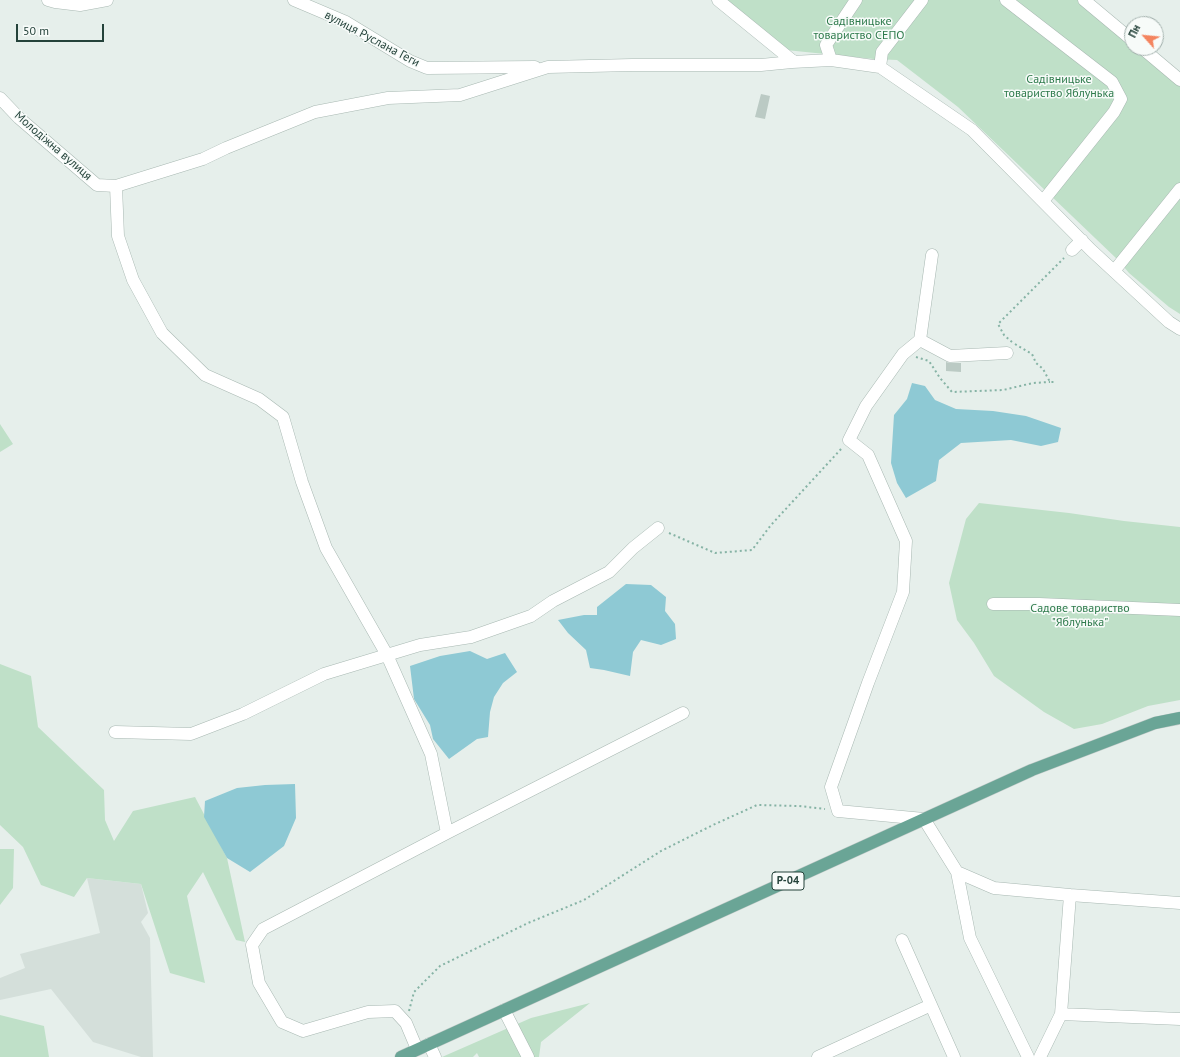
<!DOCTYPE html>
<meta charset="utf-8">
<style>
body{margin:0}
#map{position:relative;width:1180px;height:1057px;overflow:hidden;background:#e6efeb;font-family:"PT Sans",sans-serif}
canvas{display:block}
.north{position:absolute;left:1124px;top:16px;width:40px;height:40px;box-sizing:border-box;background:#f7fbf9;border:1px solid #a3b1ad;border-radius:50%;rotate:297deg;font-size:11px;font-weight:700;line-height:16px;text-align:center;color:#24423a}
.north::after{content:'';display:block;margin:auto;width:14px;height:18px;background:#f4845f;clip-path:polygon(50% 0,100% 100%,50% 72%,0 100%)}
.scale{position:absolute;left:16px;top:24px;width:88px;height:18px;box-sizing:border-box;border:2px solid #24423a;border-top:0;padding-left:5px;font-size:12px;line-height:14px;white-space:nowrap;color:#24423a;-webkit-text-stroke:3px #f7fbf9;paint-order:stroke}
</style>
<div id="map">
<canvas width="1180" height="1057"></canvas>
<div class="north">Пн</div>
<div class="scale">50 m</div>
</div>
<script>
const c = document.querySelector('canvas').getContext('2d');
c.lineJoin = 'round';
function fillPath(path, color) { c.fillStyle = color; c.fill(path, 'evenodd'); }
const shape = rows => new Path2D(rows.map(r => 'M' + r).join(''));
function strokePath(path, color, width, dash) { c.strokeStyle = color; c.lineWidth = width; c.lineCap = dash ? 'butt' : 'round'; c.setLineDash(dash || []); c.stroke(path); }
function write(font, color, halo, rows, align = 'center') {
  c.font = font + ' "PT Sans",sans-serif'; c.lineWidth = 3; c.setLineDash([]); c.textBaseline = 'middle'; c.strokeStyle = halo; c.fillStyle = color; for (const [text, x, y, turn = 0] of rows) {
    c.save(); c.translate(x, y); c.rotate((+turn || 0) * Math.PI / 180); c.textAlign = isNaN(turn) ? turn : align; if (halo) c.strokeText(text, 0, 0); c.fillText(text, 0, 0); c.restore();
  }
}
const built = shape([
 [87,878,141,884,148,913,141,922,150,938,153,1057,141,1057,93,1042,51,989,0,1000,0,978,25,968,20,954,100,933]
]);
const green = shape([
 [725,0,1084,0,1132,40,1132,48,1141,48,1180,80,1180,314,1169,307,1129,273,1118,260,958,107,897,60,874,59,786,50],
 [0,424,13,444,0,452],
 [979,503,1069,513,1124,521,1180,527,1180,700,1148,706,1102,724,1074,729,1044,712,994,676,974,643,957,620,949,583,966,519],
 [0,664,31,676,38,727,104,790,105,820,114,841,133,811,195,797,227,858,245,942,236,940,203,872,187,896,205,983,170,973,141,884,87,878,74,897,41,885,23,847,0,825],
 [0,849,14,849,13,888,0,905],
 [590,1003,541,1042,539,1057,479,1057,477,1053,473,1057,442,1057,531,1018],
 [0,1015,44,1026,49,1057,0,1057]
]);
const water = shape([
 [912,383,925,386,935,400,956,409,993,411,1026,416,1061,428,1058,442,1041,446,1011,440,961,443,939,460,936,481,906,498,897,483,891,463,894,415,907,399],
 [626,584,651,585,666,597,665,611,675,624,676,639,661,645,641,640,633,652,630,676,604,670,590,668,586,650,568,633,558,620,584,615,597,615,597,607],
 [470,651,487,659,505,653,517,672,503,683,494,697,490,712,488,737,477,739,449,759,433,739,430,725,414,699,410,666,440,656],
 [295,784,296,818,284,846,250,872,227,858,204,817,205,801,237,788,265,785]
]);
const building = shape([
 [761,94,770,96,765,119,755,117],
 [946,362,950,363,961,363,961,372,946,371]
]);
const path = shape([
 [1012,342,1004,335,998,324,1064,258],
 [1015,344,1032,354,1036,363,1043,369,1050,382,1054,382],
 [916,357,929,361,940,378,952,392,1003,390,1033,383,1050,382],
 [669,533,715,553,752,550,771,525,842,448],
 [409,1011,414,992,440,966,528,923,584,900,661,851,713,825,757,805,799,806,825,809]
]);
const minor = shape([
 [48,0,55,2,80,5,107,0],
 [294,0,346,22,410,61,427,68,535,67],
 [718,0,794,62],
 [1006,0,1112,82,1121,99,1114,112,1043,201],
 [1084,0,1132,40],
 [1142,48,1180,80],
 [831,60,826,45,856,0],
 [880,67,882,52,922,0],
 [0,98,19,118,97,185,116,186,203,159,226,148,315,112,388,98,460,95,548,67,632,65,761,65,792,62,831,60,880,67,972,130,1091,250,1169,322,1180,329],
 [116,186,118,236,133,280,162,333,205,375,259,399,283,417,302,482,326,548,387,655,431,754,447,833,263,929,252,945,259,983,282,1022,303,1031,368,1012,395,1011,406,1023,417,1049],
 [1072,250,1082,240],
 [932,255,920,340,903,354,866,406,849,440,868,455,906,541,903,592,868,683,831,787,838,811,924,819,957,872,970,938,1028,1057],
 [1114,271,1180,189],
 [920,340,950,356,1007,353],
 [993,604,1039,604,1180,610],
 [115,732,191,734,243,714,324,674,420,645,471,637,531,616,553,601,609,572,633,548,658,528],
 [447,833,683,713],
 [957,872,994,888,1070,895,1061,1014,1040,1057],
 [1070,895,1180,903],
 [902,940,954,1057],
 [504,1010,528,1057],
 [1061,1014,1180,1019],
 [429,1044,435,1057],
 [818,1057,931,1005]
]);
const major = shape([
 [401,1057,1032,770,1155,723,1180,718]
]);
const shields = [
 [788,881,32]
];
const shieldNames = [
 ["Р-04",788,881]
];
const parkNames = [
 ["Садівницьке",859,22],
 ["товариство СЕПО",859,36],
 ["Садівницьке",1059,80],
 ["товариство Яблунька",1059,94],
 ["Садове товариство",1080,609],
 ["\"Яблунька\"",1080,623]
];
const streetNames = [
 ["вулиця Руслана Геги",372,39,28],
 ["Молодіжна вулиця",53,146,41]
];
fillPath(built, '#d4dfda');
fillPath(green, '#bfe0c8');
fillPath(water, '#8ec9d4');
fillPath(building, '#bbcac4');
strokePath(minor, '#a8b8b2', 13);
strokePath(major, '#c2cac8', 13);
strokePath(path, '#86b3a5', 2, [2, 3]);
strokePath(minor, '#fff', 12);
strokePath(major, '#6aa596', 12);
for (const [x, y, w] of shields) { const box = new Path2D(); box.roundRect(x - w / 2, y - 9, w, 18, 3); c.fillStyle = '#f7fbf9'; c.fill(box); strokePath(box, '#24423a', 1); }
write('bold 11px', '#24423a', null, shieldNames);
write('12px', '#2d7a4b', '#f7fbf9', parkNames);
write('12px', '#24423a', '#f7fbf9', streetNames);
</script>
